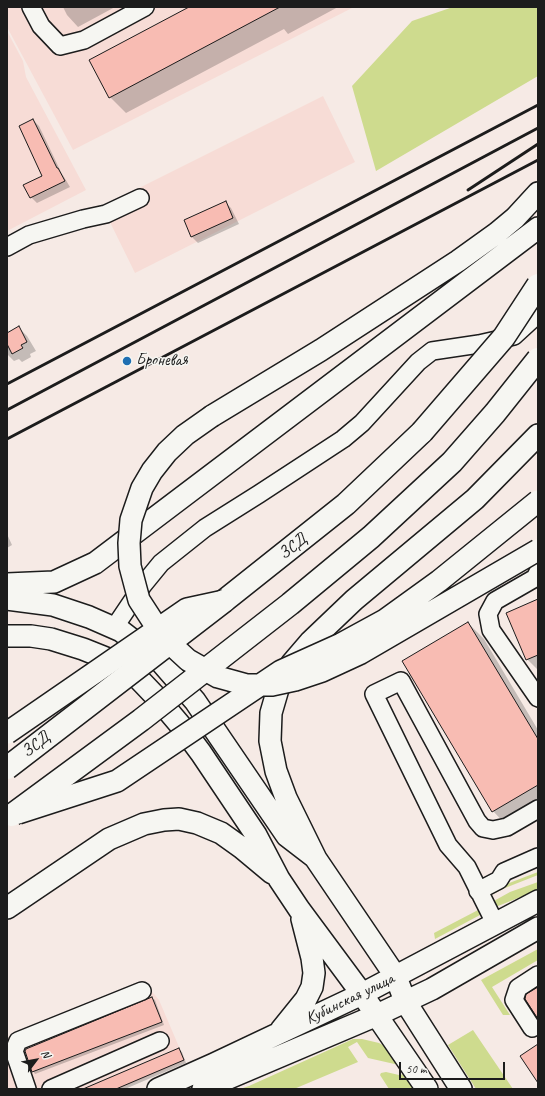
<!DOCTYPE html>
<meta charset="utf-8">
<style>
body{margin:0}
#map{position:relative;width:545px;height:1096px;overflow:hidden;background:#f6eae5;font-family:Caveat,sans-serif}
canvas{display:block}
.frame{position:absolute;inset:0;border:8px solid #1c1c1c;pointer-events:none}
.north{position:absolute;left:16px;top:1040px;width:40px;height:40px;-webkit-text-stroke:3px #f6f6f2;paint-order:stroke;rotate:58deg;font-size:11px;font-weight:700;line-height:16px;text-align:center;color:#1c1c1c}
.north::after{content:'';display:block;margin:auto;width:14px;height:18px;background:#1c1c1c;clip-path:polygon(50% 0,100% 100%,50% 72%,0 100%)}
.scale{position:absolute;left:399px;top:1062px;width:106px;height:18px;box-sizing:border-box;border:2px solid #1c1c1c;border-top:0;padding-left:5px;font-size:12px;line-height:14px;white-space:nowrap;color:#1c1c1c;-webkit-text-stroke:3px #f6f6f2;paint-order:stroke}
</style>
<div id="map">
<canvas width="545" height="1096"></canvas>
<div class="frame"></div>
<div class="north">N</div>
<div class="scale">50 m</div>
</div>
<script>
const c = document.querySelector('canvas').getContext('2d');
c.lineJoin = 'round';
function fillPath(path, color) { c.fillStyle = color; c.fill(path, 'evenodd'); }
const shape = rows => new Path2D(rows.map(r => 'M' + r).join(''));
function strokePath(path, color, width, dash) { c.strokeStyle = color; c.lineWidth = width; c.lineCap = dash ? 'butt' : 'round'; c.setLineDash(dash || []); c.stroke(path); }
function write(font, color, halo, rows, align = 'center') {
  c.font = font + ' Caveat,sans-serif'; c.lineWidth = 3; c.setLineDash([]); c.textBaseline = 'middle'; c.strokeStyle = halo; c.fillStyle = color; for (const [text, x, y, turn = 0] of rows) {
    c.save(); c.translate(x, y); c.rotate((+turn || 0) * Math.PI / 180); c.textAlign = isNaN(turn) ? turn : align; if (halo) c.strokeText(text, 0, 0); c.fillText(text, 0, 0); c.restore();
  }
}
const built = shape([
 [7,7,354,7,73,150,7,27],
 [7,31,23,61,26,77,86,190,7,231],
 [323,96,355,162,135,273,106,214,101,207],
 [143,981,159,1000,185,1061,119,1089,7,1089,7,1038,25,1029]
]);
const green = shape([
 [453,7,538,7,538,76,376,171,352,86,412,21],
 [538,872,538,875,505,888,489,896,489,893,504,885],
 [538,882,538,890,498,906,493,905,492,902,510,892],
 [480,909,481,911,480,915,435,939,434,933],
 [538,949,538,960,492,987,510,1015,503,1015,481,980],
 [473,1030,513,1089,476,1089,448,1045],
 [353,1039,362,1039,379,1043,386,1047,399,1065,368,1058,357,1042,348,1047,358,1062,294,1089,240,1089,249,1086],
 [386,1072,399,1075,404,1074,414,1089,389,1089,380,1075,381,1073]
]);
const shadow = shape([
 [63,7,115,7,78,27,67,15],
 [191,7,338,7,288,34,284,29,126,113,110,97],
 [33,120,39,126,61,172,70,187,37,203,31,197,43,176],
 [225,202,231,208,239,224,198,243,192,237,185,221],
 [18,327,27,336,36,351,30,354,31,357,22,362,19,359,14,361,7,354,7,334],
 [7,534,12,545,7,548],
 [538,600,538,670,527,659],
 [468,623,484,639,538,730,538,810,509,828,493,811,403,662],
 [152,998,155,1000,164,1025,35,1074,33,1071],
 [179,1049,182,1052,186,1063,125,1089,85,1089]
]);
const building = shape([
 [189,7,280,7,109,98,89,60,189,7],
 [33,119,57,168,58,168,65,181,30,198,23,185,42,176,19,126,33,119],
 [226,201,233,218,191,237,184,220,226,201],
 [19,326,27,342,21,345,23,348,12,354,7,344,7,333,19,326],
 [538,599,538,655,526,660,506,613,538,599],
 [468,622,538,739,538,785,492,812,402,661,468,622],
 [538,987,538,1019,525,999,526,994,538,987],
 [152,997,162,1022,32,1072,25,1051,26,1049,152,997],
 [538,1044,538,1083,520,1056,538,1044],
 [179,1048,184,1060,116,1089,83,1089,179,1048]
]);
const minor = shape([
 [31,7,41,26,60,46,84,40,145,7],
 [7,247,29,235,83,219,106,214,140,198],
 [538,572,535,578,495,601,488,614,491,630,538,698],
 [114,628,143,585,161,563,205,528,259,494,343,439,362,423,418,362,432,351,479,344,514,336,538,314],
 [478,891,499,880,504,872,538,857],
 [495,923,467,867,448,845,374,694,401,681,477,821,483,828,493,830,507,827,538,809],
 [532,1028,514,1000,518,988,538,975],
 [27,1089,14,1051,18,1041,142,991],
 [51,1089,160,1041]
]);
const major = shape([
 [212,416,321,350,458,261,497,233,515,218,538,193],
 [7,584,54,582,95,563,538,228],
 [7,599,53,605,89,617,121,631,161,662,195,701,287,836,313,856],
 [7,636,31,636,51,639,83,649,113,661,137,677,159,700,181,726,201,753,256,835,279,879,299,909,362,994,427,1089],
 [7,908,109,839,144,824,164,820,179,819,197,823,221,833,242,848,272,873],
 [281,1030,306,999,312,987,314,973,312,958,302,919],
 [158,1089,214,1064,362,994,538,901],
 [203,1089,377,1015,432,989,538,928],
 [461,1089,405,1001,396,977,316,859,286,798,276,771,270,741,271,713,278,689,292,663,310,642,354,600,475,499,538,435]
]);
const highway = shape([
 [224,601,346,504,422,432]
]);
const rail = shape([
 [468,190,538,144],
 [7,384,538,105],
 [7,410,538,128],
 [7,439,538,160]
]);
const majorBridge = shape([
 [212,416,185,435,167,452,152,471,142,488,131,520,129,543,130,566,139,600,163,637,188,660,218,677,247,685,272,685,295,680,322,671,361,653,538,550],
 [7,733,187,609,224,601],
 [18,813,117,781,281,671,341,644,385,620,439,581,538,501]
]);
const highwayBridge = shape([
 [422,432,504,337,538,285],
 [7,768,224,601],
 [12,815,141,720,290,604,371,537,452,462,495,413,538,359]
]);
const markers = [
 [127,361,5,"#1f6fb2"]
];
const poiNames = [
 ["Броневая",136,361]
];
const streetNames = [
 ["ЗСД",293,547,-38],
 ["ЗСД",36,745,-38],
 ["Кубинская улица",350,999,-26]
];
fillPath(built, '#f7dcd6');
fillPath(green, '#cedb8e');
fillPath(shadow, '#0003');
fillPath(building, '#f8bcb3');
strokePath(building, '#1c1c1c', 1);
strokePath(minor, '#1c1c1c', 20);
strokePath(major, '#1c1c1c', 24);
strokePath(highway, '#1c1c1c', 25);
strokePath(minor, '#f6f6f2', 17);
strokePath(major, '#f6f6f2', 21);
strokePath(highway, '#f6f6f2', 22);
strokePath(rail, '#1c1c1c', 3);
strokePath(majorBridge, '#1c1c1c', 24, []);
strokePath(highwayBridge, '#1c1c1c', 25, []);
strokePath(majorBridge, '#f6f6f2', 21);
strokePath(highwayBridge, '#f6f6f2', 22);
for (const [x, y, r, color] of markers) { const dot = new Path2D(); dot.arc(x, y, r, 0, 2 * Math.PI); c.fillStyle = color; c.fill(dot); strokePath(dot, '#f6f6f2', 1.5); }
write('17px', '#1c1c1c', '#f6f6f2', poiNames, 'left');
write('17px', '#1c1c1c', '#f6f6f2', streetNames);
</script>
